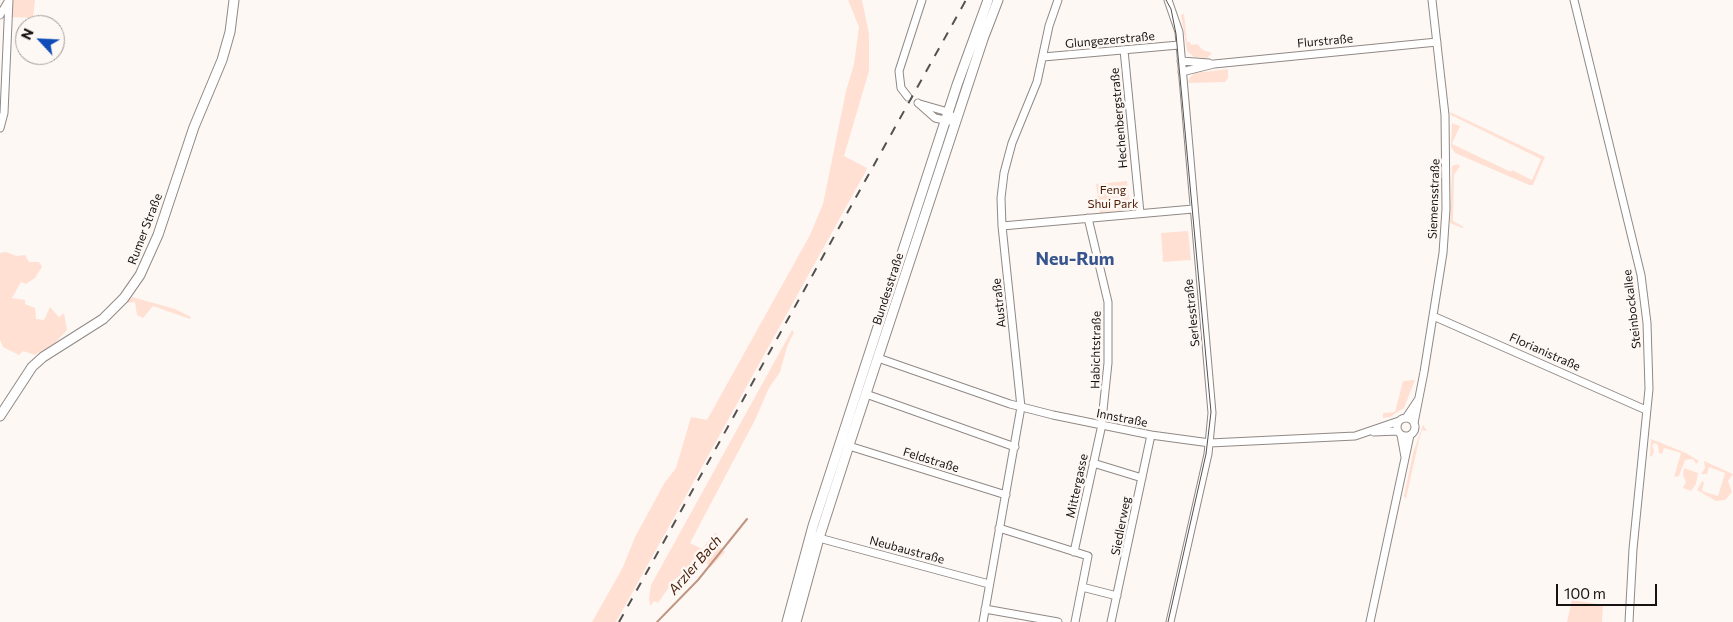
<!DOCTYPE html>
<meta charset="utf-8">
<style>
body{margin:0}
#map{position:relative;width:1733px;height:622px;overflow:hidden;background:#fef8f5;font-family:Commissioner,sans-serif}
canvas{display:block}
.north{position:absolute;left:15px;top:15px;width:50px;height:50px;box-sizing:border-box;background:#fef8f5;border:1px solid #a19c9a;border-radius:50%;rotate:295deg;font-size:14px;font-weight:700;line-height:20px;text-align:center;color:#161312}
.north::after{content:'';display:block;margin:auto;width:18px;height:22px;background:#0f4cb7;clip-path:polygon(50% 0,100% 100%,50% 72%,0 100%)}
.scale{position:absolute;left:1556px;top:584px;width:101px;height:22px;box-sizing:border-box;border:2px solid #161312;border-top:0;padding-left:6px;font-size:15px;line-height:18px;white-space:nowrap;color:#161312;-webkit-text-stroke:4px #fef8f5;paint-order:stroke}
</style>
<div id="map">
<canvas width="1733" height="622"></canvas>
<div class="north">N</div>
<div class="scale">100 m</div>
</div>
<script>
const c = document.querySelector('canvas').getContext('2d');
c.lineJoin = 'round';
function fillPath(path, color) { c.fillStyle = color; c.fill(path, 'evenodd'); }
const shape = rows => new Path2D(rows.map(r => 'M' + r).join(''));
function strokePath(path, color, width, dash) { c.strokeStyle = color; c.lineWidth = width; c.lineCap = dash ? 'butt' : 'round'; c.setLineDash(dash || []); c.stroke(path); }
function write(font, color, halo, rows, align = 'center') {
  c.font = font + ' Commissioner,sans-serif'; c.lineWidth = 5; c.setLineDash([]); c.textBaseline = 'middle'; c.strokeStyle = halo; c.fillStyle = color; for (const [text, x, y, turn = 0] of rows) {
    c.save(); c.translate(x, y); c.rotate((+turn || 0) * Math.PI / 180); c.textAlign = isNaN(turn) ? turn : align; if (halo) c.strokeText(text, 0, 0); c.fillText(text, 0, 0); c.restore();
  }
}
const green = shape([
 [9,0,35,0,33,18,8,17],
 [848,0,862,0,869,34,869,71,844,156,867,168,866,171,616,622,592,622,623,567,635,537,665,482,676,468,691,417,707,420,810,235,823,204,846,91,854,64,859,27],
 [1184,14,1187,42,1190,42,1191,45,1197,44,1203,50,1212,53,1207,58,1194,57,1187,51,1181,15],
 [1228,69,1228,78,1225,82,1188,83,1190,77,1195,73],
 [1450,112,1545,157,1533,185,1529,185,1455,153,1451,147,1452,123,1460,126,1452,144,1511,172,1512,170,1532,180,1541,159,1451,115],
 [1457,164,1460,166,1454,175,1453,221,1464,227,1462,228,1450,223,1452,166],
 [1127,181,1130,204,1128,209,1100,213,1096,184],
 [1188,231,1191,260,1163,262,1161,233],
 [6,252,17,256,25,255,29,262,39,262,42,267,35,278,26,284,21,282,12,298,25,300,25,304,35,308,36,319,44,320,50,307,59,317,64,313,67,330,55,343,35,355,23,351,19,355,3,347,0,340,0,253],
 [132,297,175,309,191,317,190,319,153,306,143,318,137,315,135,302,126,303],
 [792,330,794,332,787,347,780,372,769,388,755,420,690,543,702,549,716,532,718,545,725,552,711,567,699,557,686,573,674,580,658,603,654,601,650,606,649,598,651,585],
 [1415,380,1404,408,1390,417,1383,418,1383,413,1395,412,1403,381],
 [1423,425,1427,431,1422,430,1419,440,1406,499,1404,496,1413,453],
 [1651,439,1686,453,1699,461,1696,464,1693,459,1685,460,1679,476,1674,477,1681,453,1664,448,1662,454,1659,453,1658,445,1655,443,1652,445,1654,451,1652,456,1650,457],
 [1704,461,1733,474,1728,481,1732,492,1725,500,1716,501,1697,490,1702,481,1704,482,1702,491,1718,496,1725,473,1709,467,1707,474,1701,474,1705,468],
 [1684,468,1698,473,1696,484,1691,491,1683,488,1686,482,1683,475],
 [1572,600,1603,605,1602,622,1567,622]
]);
const stream = shape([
 [657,622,698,580,747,519]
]);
const minor = shape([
 [1168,0,1179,32,1212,413,1208,454,1170,622],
 [1574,0,1641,275,1647,323,1649,389,1633,549,1629,622],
 [0,15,9,0],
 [1124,50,1140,213],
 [1043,57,1179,45],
 [1181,61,1209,63],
 [1182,72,1214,64,1437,42],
 [908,97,901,88,899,71,922,0],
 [918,103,935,118,949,121],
 [920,104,948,112,956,121],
 [0,128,4,113,9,0],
 [1002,226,1193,209],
 [1433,316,1646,410],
 [878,358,1010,404,1053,415,1151,435,1210,443,1355,436,1399,421],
 [866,394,1015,447],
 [1406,418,1418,400],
 '1397 427a9 9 0 1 1 18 0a9 9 0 1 1-18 0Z',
 [1414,423,1424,372,1443,253,1446,209,1445,115,1432,0],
 [1374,432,1398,431],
 [1401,435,1405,457],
 [849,446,1006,495],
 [1093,463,1142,478],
 [999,528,1088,556,1075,622],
 [819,538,989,584],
 [1074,552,1101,429,1108,363,1108,302,1088,218],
 [1082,587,1117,596],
 [985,609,1058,622],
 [983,622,1021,407,1002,226,1001,198,1004,173,1012,143,1037,82,1049,26,1058,0],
 [1111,622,1151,435],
 [1370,622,1410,435]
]);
const major = shape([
 [0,416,32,367,43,357,103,319,124,298,140,275,158,235,194,127,222,60,230,32,234,0],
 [787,622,813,526,957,85,988,0],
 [796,622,819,538,850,442,983,39,998,0]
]);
const tram = shape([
 [1166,0,1171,9,1176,34,1211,412,1206,454,1168,622]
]);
const rail = shape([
 [619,622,966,0]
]);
const streetNames = [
 ["Glungezerstraße",1110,40,-5],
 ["Flurstraße",1325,41,-5],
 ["Hechenbergstraße",1119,118,-95],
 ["Siemensstraße",1434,199,-88],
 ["Rumer Straße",145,229,-69],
 ["Bundesstraße",888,289,-72],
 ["Austraße",999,303,-96],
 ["Steinbockallee",1632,309,-97],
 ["Serlesstraße",1192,313,-96],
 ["Habichtstraße",1096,350,-89],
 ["Florianistraße",1545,352,24],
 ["Innstraße",1122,418,11],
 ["Feldstraße",931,460,17],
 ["Mittergasse",1077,486,-78],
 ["Siedlerweg",1121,526,-79],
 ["Neubaustraße",907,550,15]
];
const parkNames = [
 ["Feng",1113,190],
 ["Shui Park",1113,204]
];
const waterNames = [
 ["Arzler Bach",695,565,-49]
];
const districtNames = [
 ["Neu-Rum",1075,259]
];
fillPath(green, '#ffe0d3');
strokePath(stream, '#bf9683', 2);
strokePath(minor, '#908985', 9);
strokePath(major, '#908985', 11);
strokePath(minor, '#fff', 7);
strokePath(major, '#fff', 9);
strokePath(tram, '#55514f', 1);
strokePath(rail, '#55514f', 2, [9, 9]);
write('12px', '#161312', '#fef8f5', streetNames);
write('12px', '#4d1a00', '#fef8f5', parkNames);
write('italic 14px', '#451d07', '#fef8f5', waterNames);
write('bold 18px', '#36558e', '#fef8f5', districtNames);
</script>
